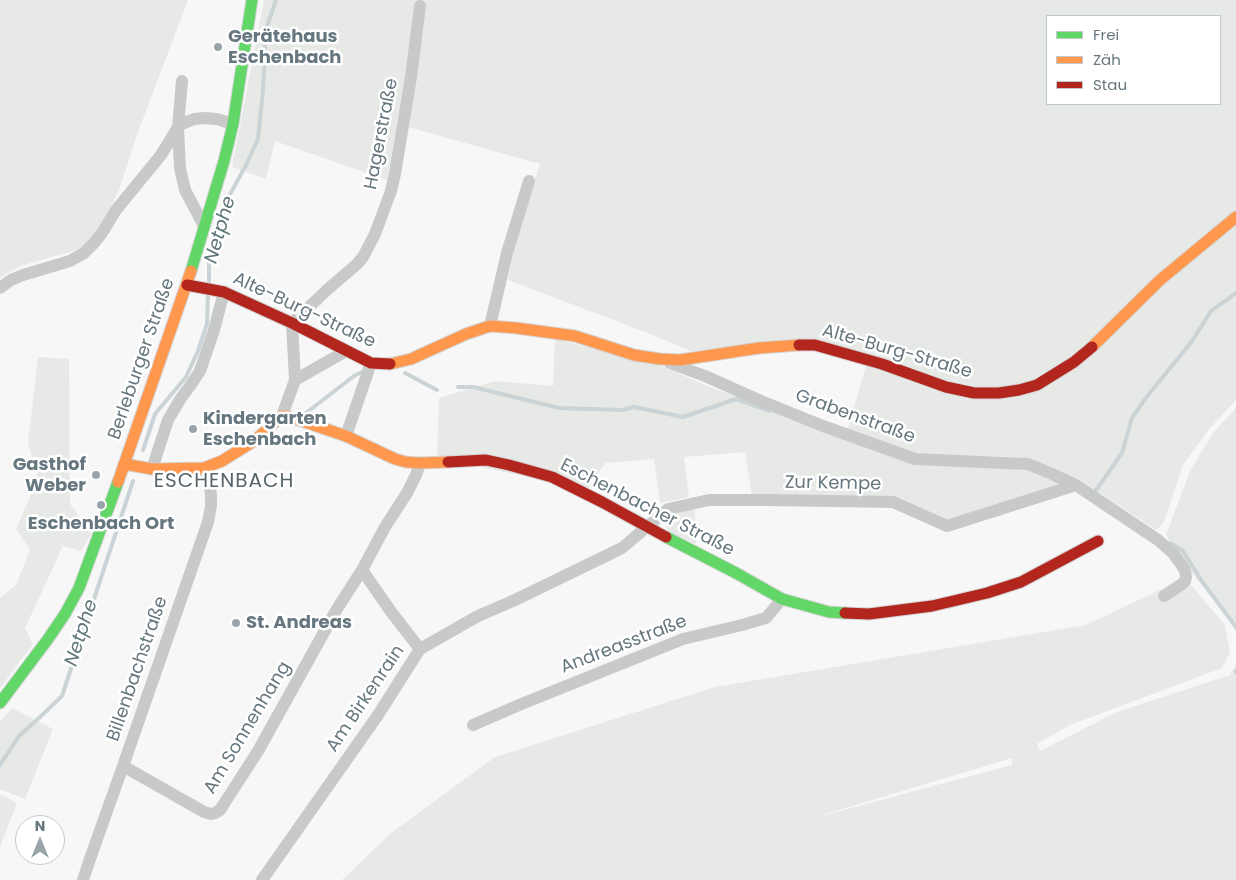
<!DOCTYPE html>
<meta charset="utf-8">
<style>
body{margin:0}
#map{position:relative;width:1236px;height:880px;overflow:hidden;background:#f7f7f7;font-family:Poppins,sans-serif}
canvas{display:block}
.legend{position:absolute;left:1046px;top:15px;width:175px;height:90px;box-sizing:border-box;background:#fff;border:1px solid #c2c9cc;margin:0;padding:6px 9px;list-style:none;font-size:15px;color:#66777f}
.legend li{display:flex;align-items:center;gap:10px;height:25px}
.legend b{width:25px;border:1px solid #c2c9cc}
.north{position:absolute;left:15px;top:815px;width:50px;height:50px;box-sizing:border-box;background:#fff;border:1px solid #c2c9cc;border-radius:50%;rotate:0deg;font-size:14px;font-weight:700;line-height:20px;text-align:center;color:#66777f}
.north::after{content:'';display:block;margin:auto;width:18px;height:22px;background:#99a4a9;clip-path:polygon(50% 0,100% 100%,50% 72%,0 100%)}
</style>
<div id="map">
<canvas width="1236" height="880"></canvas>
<ul class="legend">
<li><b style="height:6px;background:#63d668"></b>Frei</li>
<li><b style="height:6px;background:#ff974d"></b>Zäh</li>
<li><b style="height:6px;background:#b3261e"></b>Stau</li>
</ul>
<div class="north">N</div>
</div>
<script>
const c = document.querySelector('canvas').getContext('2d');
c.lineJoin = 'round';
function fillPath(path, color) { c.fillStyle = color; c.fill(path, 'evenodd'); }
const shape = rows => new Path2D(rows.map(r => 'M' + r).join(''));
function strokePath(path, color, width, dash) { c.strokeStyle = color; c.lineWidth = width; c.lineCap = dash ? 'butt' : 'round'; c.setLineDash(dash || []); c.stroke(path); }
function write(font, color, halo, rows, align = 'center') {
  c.font = font + ' Poppins,sans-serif'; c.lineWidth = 5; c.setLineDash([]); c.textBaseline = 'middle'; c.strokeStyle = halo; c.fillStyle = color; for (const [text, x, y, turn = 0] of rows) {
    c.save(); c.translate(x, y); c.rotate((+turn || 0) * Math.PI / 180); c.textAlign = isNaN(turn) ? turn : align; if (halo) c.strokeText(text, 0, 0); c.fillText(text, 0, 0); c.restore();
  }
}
const green = shape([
 [0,0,188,0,138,132,119,190,96,237,80,249,20,266,0,278],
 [264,0,1236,0,1236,400,1210,428,1183,465,1164,522,1156,530,1080,480,1043,464,1017,457,910,453,847,431,869,356,817,339,691,351,648,333,508,280,514,245,540,164,405,126,390,181,275,141,266,179,232,167],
 [1047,16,1220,16,1220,104,1047,104],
 [555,339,659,365,710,387,913,461,1029,468,1068,485,948,522,893,497,752,495,745,452,684,457,689,497,660,503,654,459,605,463,588,489,437,458,439,398,495,381,553,386],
 [38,357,69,359,70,504,92,533,81,551,63,546,25,628,33,644,0,688,0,598,16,585,30,550,16,529,38,479,28,443],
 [1236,408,1236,634,1234,621,1188,569,1166,535,1190,471,1213,433],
 [695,507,696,544,669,532,665,523,670,512],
 [1185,578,1225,625,1230,652,1222,668,1070,725,1037,744,1040,751,1117,712,1230,675,1236,665,1236,880,342,880,391,833,495,757,715,687,1086,625],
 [1012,758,1012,765,806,820],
 [12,708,53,729,25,799,0,789,0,722],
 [0,794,17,803,0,847]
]);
const stream = shape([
 [209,283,209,262,228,198,246,165,258,139,263,90,266,29,276,0],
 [405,373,437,390],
 [458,387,473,387,559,408,622,410,634,407,683,417,736,399,770,411],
 [306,413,354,376,362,372],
 [143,450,155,414,186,377,198,351,207,324,208,293],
 [1094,493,1122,453,1132,418,1145,399,1192,341,1211,311,1236,293],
 [1170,543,1183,551,1201,580,1236,627],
 [1236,671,1236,672],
 [0,765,19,736,39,718,62,696,133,481]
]);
const street = shape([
 [182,81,178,127,180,168,185,190,204,226],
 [0,288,11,280,23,275,70,261,84,253,94,243,102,233,116,210,161,155,169,142,178,127,182,124,194,119,204,118,217,119,233,124],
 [490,326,507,253,529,181],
 [670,363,705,376,761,401,823,426,915,459,1028,464,1052,474,1076,485,1158,540,1173,553,1185,570,1186,577,1185,581,1182,584,1164,596],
 [295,380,346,351],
 [282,416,295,380,292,323,328,289,356,265,363,257,375,234,391,191,395,174,411,77,420,6],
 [346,436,371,363],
 [152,469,168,420,181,398,190,386,200,371,214,330,224,292],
 [362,570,392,613,420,649],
 [473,725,519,705,683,639,742,625,766,618,782,599],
 [123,766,204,812,211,814,215,813,220,810,258,751,337,609,362,570,385,527,407,493,416,475,420,463],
 [83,880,91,856,123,766,208,522,211,506,211,496,210,486,204,468],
 [262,880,378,715,420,649,478,616,515,600,622,548,668,509,709,500,767,500,893,502,947,526,1076,485]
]);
const fast = shape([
 [191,271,224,161,233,124,252,0],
 [666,537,736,573,782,599,829,612,845,613],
 [0,703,48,639,65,614,79,588,118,482]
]);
const slow = shape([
 [1092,347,1160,280,1236,217],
 [390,364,411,359,466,334,490,326,516,328,575,336,634,355,660,359,680,360,759,348,799,345],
 [124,464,152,469,204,468,222,461,254,441,282,416,287,416,346,436,395,459,406,462,420,463,448,462],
 [118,482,191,271]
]);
const jam = shape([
 [187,285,224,292,292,323,371,363,390,364],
 [799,345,815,345,882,364,946,387,974,393,999,393,1019,390,1037,385,1074,362,1092,347],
 [448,462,486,460,509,465,552,477,602,502,666,537],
 [845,613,869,614,932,606,987,593,1021,582,1098,541]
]);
const markers = [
 [218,47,5,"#99a4a9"],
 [193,429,5,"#99a4a9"],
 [96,475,5,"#99a4a9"],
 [101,505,5,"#99a4a9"],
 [236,623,5,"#99a4a9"]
];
const poiNames = [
 ["Gerätehaus",228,37],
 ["Eschenbach",228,58],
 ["Kindergarten",203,419],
 ["Eschenbach",203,440],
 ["Gasthof",86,465,"right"],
 ["Weber",86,486,"right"],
 ["Eschenbach Ort",101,524,"center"],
 ["St. Andreas",246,623]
];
const streetNames = [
 ["Hagerstraße",382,134,-79],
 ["Alte-Burg-Straße",304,311,25],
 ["Alte-Burg-Straße",897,352,16],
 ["Berleburger Straße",142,359,-71],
 ["Grabenstraße",855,417,20],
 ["Zur Kempe",833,484,1],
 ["Eschenbacher Straße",647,508,27],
 ["Andreasstraße",624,645,-21],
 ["Billenbachstraße",138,669,-71],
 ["Am Birkenrain",366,699,-56],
 ["Am Sonnenhang",248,728,-59]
];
const waterNames = [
 ["Netphe",221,230,-74],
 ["Netphe",82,633,-72]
];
const quarterNames = [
 ["ESCHENBACH",224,482]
];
fillPath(green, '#e6e9e5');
strokePath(stream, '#cad3d5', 4);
strokePath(fast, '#d3d4d5', 13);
strokePath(slow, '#d3d4d5', 13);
strokePath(jam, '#d3d4d5', 13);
strokePath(street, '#c8caca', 12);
strokePath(fast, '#63d668', 11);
strokePath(slow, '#ff974d', 11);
strokePath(jam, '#b3261e', 11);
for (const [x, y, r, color] of markers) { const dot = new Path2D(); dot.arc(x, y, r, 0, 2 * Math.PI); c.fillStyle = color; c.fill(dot); strokePath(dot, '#fff', 2); }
write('bold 18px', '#66777f', '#fff', poiNames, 'left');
write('18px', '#66777f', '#fff', streetNames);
write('italic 19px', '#607679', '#fff', waterNames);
c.letterSpacing = '1px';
write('20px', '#57646a', '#fff', quarterNames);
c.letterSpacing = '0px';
</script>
